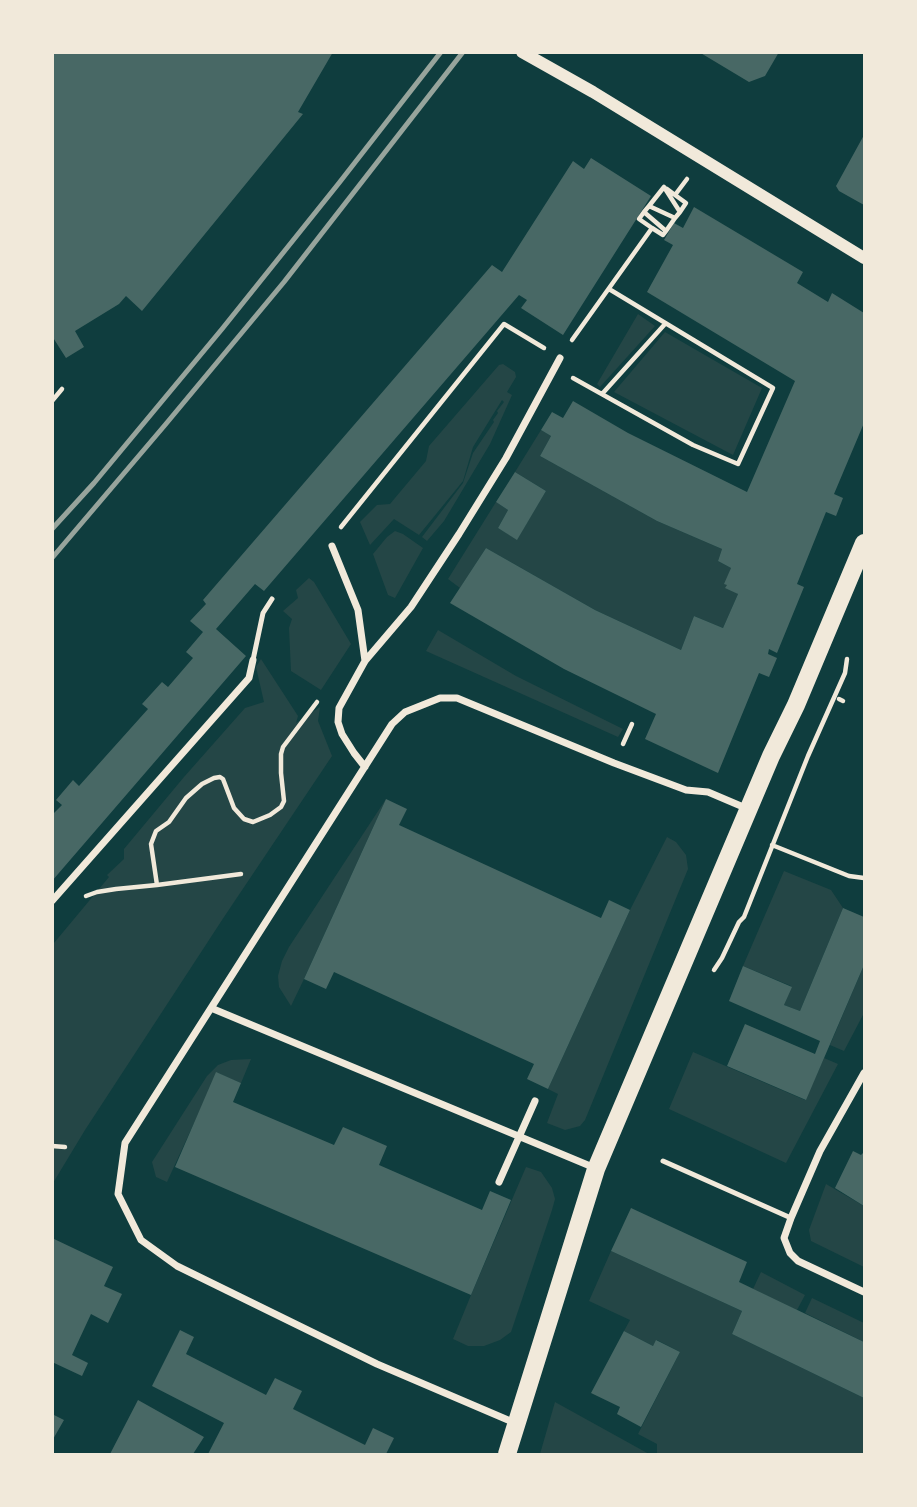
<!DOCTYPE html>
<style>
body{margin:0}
#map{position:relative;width:917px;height:1507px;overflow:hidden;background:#0f3d3e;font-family:"Exo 2",sans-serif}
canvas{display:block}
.frame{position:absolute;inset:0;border:54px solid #f1e9da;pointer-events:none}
</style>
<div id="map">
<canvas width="917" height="1507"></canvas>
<div class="frame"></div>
</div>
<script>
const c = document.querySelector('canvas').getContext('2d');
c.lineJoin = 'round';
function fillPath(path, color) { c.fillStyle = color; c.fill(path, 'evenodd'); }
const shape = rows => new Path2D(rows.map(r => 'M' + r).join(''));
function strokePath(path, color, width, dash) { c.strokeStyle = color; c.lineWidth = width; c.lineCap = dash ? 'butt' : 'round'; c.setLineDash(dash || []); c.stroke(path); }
const green = shape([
 [638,314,655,326,600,387,597,384],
 [665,332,762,388,733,455,614,392],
 [503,364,515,372,516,377,507,392,512,395,490,444,444,521,427,541,422,537,463,483,473,453,494,422,493,420,498,413,497,411,504,402,502,400,473,447,463,481,419,535,394,519,370,545,360,522,377,505,390,504,426,461,429,446,499,365],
 [541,430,551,436,540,456,657,521,722,549,718,561,731,568,727,585,738,594,723,628,694,616,681,650,595,610,486,548,460,588,448,579,496,502,508,510,498,528,517,539,546,491,515,472],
 [395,531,403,534,423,548,395,598,388,595,373,554,387,537],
 [309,578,314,582,351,644,321,690,291,671,289,628,292,619,283,611,298,598,296,590],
 [438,630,516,676,623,729,618,737,426,651],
 [261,659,298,716,296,723,320,707,318,721,332,756,224,917,85,1130,53,1183,53,942,54,943,109,877,107,875,124,859,124,849,184,777,245,708,264,702,256,667],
 [386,799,304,979,291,1006,279,987,278,976,282,961,289,947],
 [667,837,676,842,686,855,688,869,585,1120,580,1126,565,1130,547,1123,558,1094,548,1089,630,910],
 [784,871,831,890,843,908,800,1011,784,1005,791,986,743,966],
 [864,965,864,1013,844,1051,830,1045],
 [693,1052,805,1100,824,1058,838,1064,786,1163,669,1109],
 [251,1059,241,1083,217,1073,167,1182,156,1177,152,1162,207,1076,218,1065,231,1060],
 [526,1167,541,1172,552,1188,555,1199,552,1210,511,1332,500,1340,484,1346,468,1346,453,1339,471,1295],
 [826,1184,864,1206,864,1267,811,1241,809,1230],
 [611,1251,742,1311,732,1334,864,1398,864,1454,657,1454,657,1444,638,1434,680,1352,657,1340,653,1346,624,1331,630,1320,589,1301],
 [761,1272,805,1295,797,1310,753,1289],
 [812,1298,864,1323,864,1342,805,1313],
 [555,1402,649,1454,540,1454]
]);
const building = shape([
 [52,52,333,52,298,112,303,114,142,311,126,296,119,304,75,331,84,347,66,358,52,336],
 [699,52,779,52,765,76,749,82],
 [864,135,864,205,839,191,836,186],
 [591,158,651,196,563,335,521,308,527,300,519,295,264,591,255,584,216,629,246,656,52,881,52,815,62,805,56,800,73,780,79,786,148,709,142,704,162,682,168,687,193,658,186,652,203,632,190,621,206,604,203,600,492,265,502,272,573,161,584,169],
 [694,207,803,272,797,283,828,302,832,293,864,313,864,423,834,494,843,498,836,516,826,512,797,584,804,587,777,653,769,649,768,654,777,658,769,677,759,673,718,773,645,739,656,714,564,669,450,603,486,548,595,610,681,650,694,616,723,628,738,594,725,588,727,585,724,584,731,568,718,561,722,549,657,521,540,456,551,436,541,430,552,412,563,418,573,401,628,433,747,492,795,381,647,292,673,245,664,240,674,223,683,228],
 [515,472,546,491,517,540,498,528,508,510,496,502],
 [386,799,407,809,399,825,601,918,609,900,630,910,548,1089,527,1079,534,1064,334,972,326,989,304,979],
 [843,908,864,917,864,965,806,1100,727,1066,745,1024,815,1054,820,1041,729,1001,743,966,792,987,784,1005,800,1011],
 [216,1072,241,1083,233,1102,334,1145,343,1127,387,1146,379,1165,482,1210,490,1191,511,1200,471,1295,175,1167],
 [853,1151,861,1155,863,1153,864,1154,864,1206,835,1188],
 [631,1208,747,1262,739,1282,864,1342,864,1398,732,1334,742,1311,611,1251],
 [52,1238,113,1267,104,1286,122,1294,108,1323,91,1314,72,1355,88,1363,82,1376,52,1362],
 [180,1330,194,1337,186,1354,266,1395,275,1378,302,1391,293,1409,365,1445,373,1428,394,1438,386,1454,208,1454,224,1423,152,1386],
 [624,1331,653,1346,656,1340,680,1352,641,1427,617,1414,620,1407,591,1393],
 [138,1400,204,1437,193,1454,110,1454],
 [52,1414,64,1420,52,1441]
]);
const path = shape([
 [664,187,680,212,675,218,649,206,644,212,666,231],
 [667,189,675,195,687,179],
 [675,195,686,203,680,212],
 [649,206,664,187],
 [652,228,663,235,666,231],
 [666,231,675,218],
 [572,340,652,228,639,219,644,212],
 [573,378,693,445,738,464,773,388,609,289],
 [602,394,665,324],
 [52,401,62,389],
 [341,527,504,324,544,348],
 [839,699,843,701],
 [623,744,632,724],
 [772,845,849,876,864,878],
 [157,885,241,874],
 [86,896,97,892,116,889,157,885,151,844,156,831,169,822,186,798,202,784,214,778,220,777,223,779,234,808,244,819,253,822,270,815,281,807,284,801,281,773,281,754,283,747,317,702],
 [714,970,722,958,739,922,744,917,808,756,845,673,847,659],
 [52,1146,65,1147]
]);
const service = shape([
 [253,660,263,613,272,599],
 [663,1161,791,1218]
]);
const minor = shape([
 [332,546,358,610,365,661],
 [365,767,354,753,342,734,338,722,339,708,365,661,411,607,459,534,506,458,560,358],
 [52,901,249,678,253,660],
 [211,1008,595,1168],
 [864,1073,820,1151,791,1218,784,1238,790,1253,798,1261,864,1292],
 [499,1182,535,1101],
 [515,1423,377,1364,177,1266,141,1240,118,1194,125,1143,392,724,405,712,440,698,457,698,614,763,686,790,708,792,748,809]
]);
const tertiary = shape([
 [522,52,593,92,864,258]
]);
const primary = shape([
 [507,1454,596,1169,771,756,796,705,864,543]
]);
const rail = shape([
 [52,529,94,483,222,329,339,183,441,52],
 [52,558,165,425,284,282,463,52]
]);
fillPath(green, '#244646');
fillPath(building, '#486865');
strokePath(path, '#f1e9da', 4.5);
strokePath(service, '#f1e9da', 5);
strokePath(minor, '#f1e9da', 7);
strokePath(tertiary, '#f1e9da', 12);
strokePath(primary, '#f1e9da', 18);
strokePath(rail, '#97a49c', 5);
</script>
